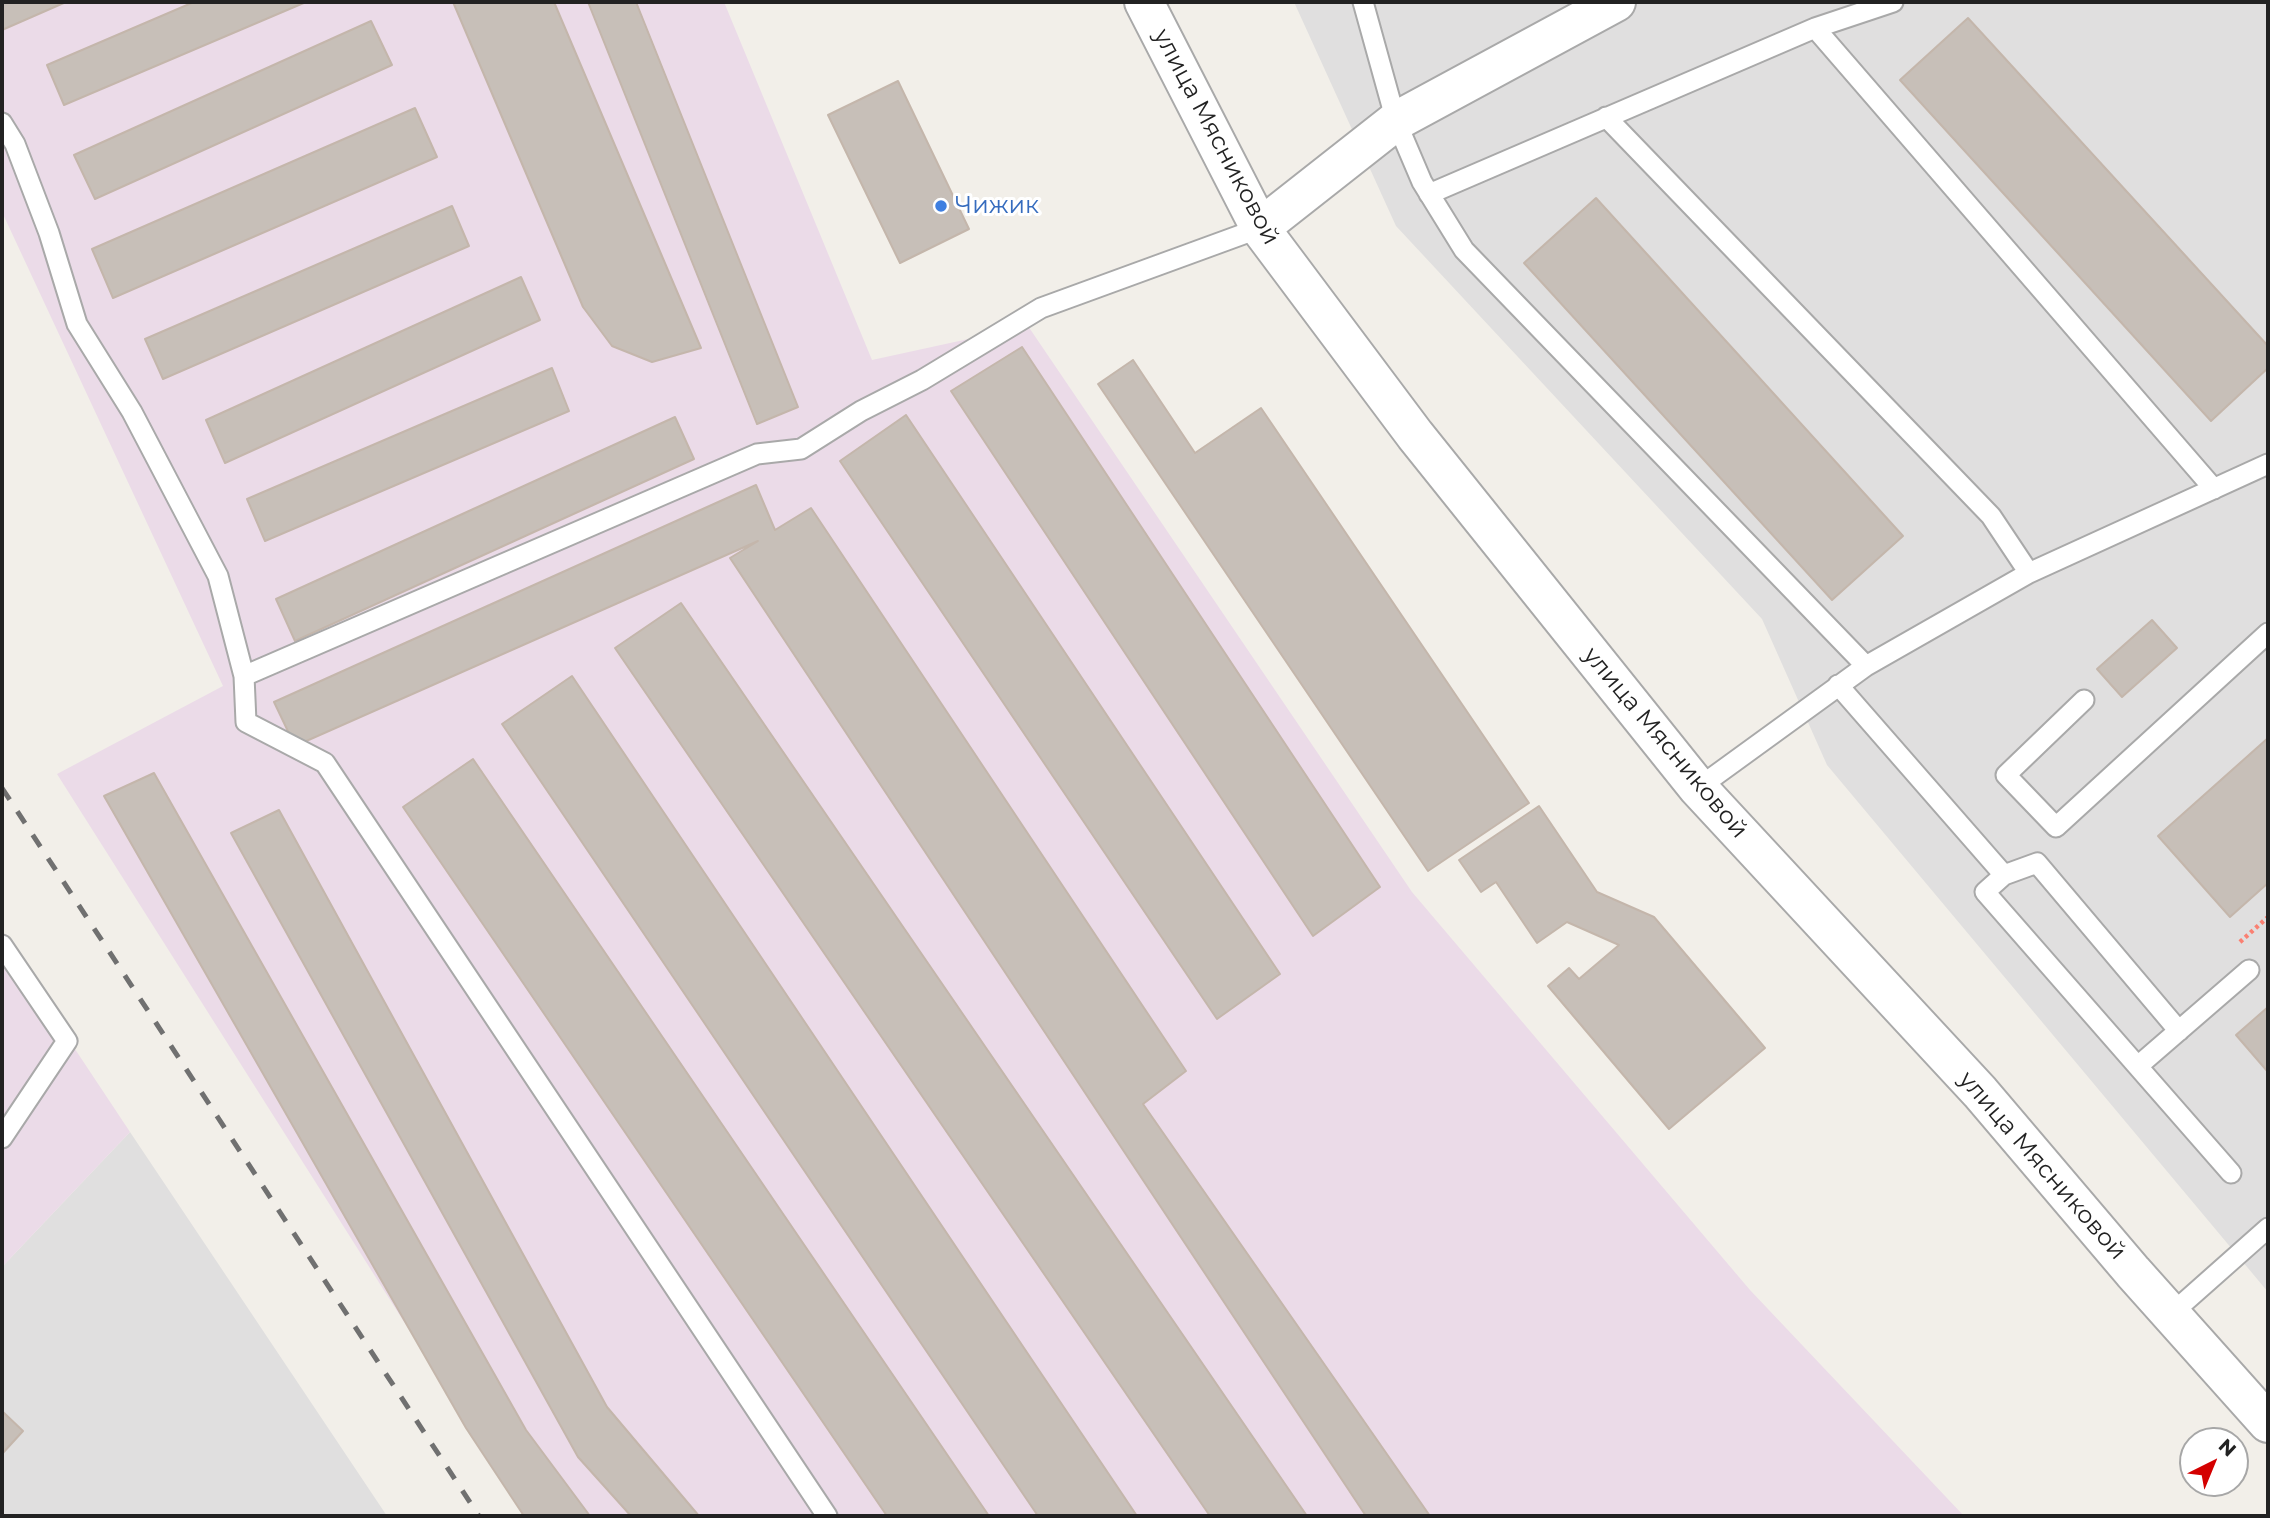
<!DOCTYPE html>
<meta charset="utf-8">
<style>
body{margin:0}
#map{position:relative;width:2270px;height:1518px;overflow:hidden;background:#f2efe9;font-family:Montserrat,sans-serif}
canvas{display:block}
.frame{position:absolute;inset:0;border:4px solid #222;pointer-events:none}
.north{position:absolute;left:2179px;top:1427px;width:70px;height:70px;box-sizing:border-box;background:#fff;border:2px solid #a7a7a7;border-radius:50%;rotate:43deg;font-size:19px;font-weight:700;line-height:28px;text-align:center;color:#222}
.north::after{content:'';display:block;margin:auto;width:24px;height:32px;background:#d40000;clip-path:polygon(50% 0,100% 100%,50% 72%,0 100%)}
</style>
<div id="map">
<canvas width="2270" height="1518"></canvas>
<div class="frame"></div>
<div class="north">N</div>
</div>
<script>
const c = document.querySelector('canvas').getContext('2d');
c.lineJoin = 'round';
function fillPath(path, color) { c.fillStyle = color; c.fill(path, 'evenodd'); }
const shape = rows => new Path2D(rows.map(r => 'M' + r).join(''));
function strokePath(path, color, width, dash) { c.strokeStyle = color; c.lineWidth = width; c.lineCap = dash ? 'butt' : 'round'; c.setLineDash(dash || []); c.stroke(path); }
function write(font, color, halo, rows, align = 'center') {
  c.font = font + ' Montserrat,sans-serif'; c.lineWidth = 6; c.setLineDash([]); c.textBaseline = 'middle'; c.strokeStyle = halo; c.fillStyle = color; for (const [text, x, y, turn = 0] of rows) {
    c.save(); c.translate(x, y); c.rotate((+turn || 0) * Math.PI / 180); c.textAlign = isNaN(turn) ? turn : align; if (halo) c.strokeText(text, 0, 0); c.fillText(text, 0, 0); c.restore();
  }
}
const residential = shape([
 [1294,2,2268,2,2268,1292,1827,765,1762,619,1396,226],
 [130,1132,387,1516,2,1516,2,1267]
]);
const industrial = shape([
 [2,2,724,2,872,360,1028,326,1412,892,1750,1290,1964,1516,529,1516,506,1483,57,774,223,686,2,212],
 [2,939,130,1132,2,1267]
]);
const building = shape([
 [2,2,66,2,2,30,2,2],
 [194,2,306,2,64,105,47,65,194,2],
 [453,2,554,2,701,348,652,362,612,346,583,307,453,2],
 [588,2,636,2,798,407,757,424,588,2],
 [1968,18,2268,346,2268,368,2211,421,1900,80,1968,18],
 [371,21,392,65,95,199,74,155,371,21],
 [898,81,969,229,900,263,828,115,898,81],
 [415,108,437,157,113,298,92,249,415,108],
 [1596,198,1903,536,1832,600,1524,263,1596,198],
 [452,206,469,246,163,379,145,339,452,206],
 [521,277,540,320,225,463,206,420,521,277],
 [1022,347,1380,887,1313,936,951,391,1022,347],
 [1133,360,1195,453,1261,408,1529,803,1428,871,1098,384,1133,360],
 [552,368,569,411,265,541,247,499,552,368],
 [906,415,1280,974,1217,1019,840,461,906,415],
 [675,417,694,459,295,641,276,599,675,417],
 [756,485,775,530,811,508,1186,1071,1143,1104,1430,1516,1366,1516,730,558,758,541,295,746,274,702,756,485],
 [681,603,1307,1516,1210,1516,615,648,681,603],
 [2152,620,2177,648,2122,697,2097,669,2152,620],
 [572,676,1137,1516,1038,1516,502,724,572,676],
 [2268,738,2268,883,2230,917,2158,836,2268,738],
 [473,759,989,1516,887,1516,403,807,473,759],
 [154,773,526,1430,590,1516,524,1516,466,1428,104,796,154,773],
 [1539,806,1597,892,1654,917,1765,1048,1669,1129,1548,986,1569,968,1579,979,1619,945,1567,922,1537,943,1496,882,1481,892,1459,860,1539,806],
 [279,810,607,1407,699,1516,631,1516,578,1457,231,833,279,810],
 [2268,1007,2268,1072,2236,1035,2268,1007],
 [2,1411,23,1431,2,1454,2,1411]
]);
const path = shape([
 [2240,942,2268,917]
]);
const service = shape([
 [1363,2,1396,121,1422,182,1464,250,1866,666,2029,573,2268,464],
 [1815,28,2214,489],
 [1606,117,1991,516,2029,573],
 [2,123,15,144,49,233,77,324,132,412,218,576,244,676,246,722,325,763,827,1516],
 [1429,194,1815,28,1893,2],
 [244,676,757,454,801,449,861,411,922,380,1041,308,1260,228],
 [1838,685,2004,875,1985,892,2231,1173],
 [2084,700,2006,775,2056,827,2268,633],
 [1698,788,1866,666],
 [2004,875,2037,863,2179,1031],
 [2,945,67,1041,2,1138],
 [2138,1066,2249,970],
 [2171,1314,2268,1228]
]);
const minor = shape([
 [1260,228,1396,121,1616,2]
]);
const tertiary = shape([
 [1144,2,1260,228,1415,435,1698,788,1980,1092,2133,1272,2268,1423]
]);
const rail = shape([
 [2,788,479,1516]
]);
const markers = [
 [941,206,7,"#3f7fe0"]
];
const streetNames = [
 ["улица Мясниковой",1216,137,62],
 ["улица Мясниковой",1665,743,50],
 ["улица Мясниковой",2042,1166,49]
];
const shopNames = [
 ["Чижик",955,206]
];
fillPath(residential, '#e0dfdf');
fillPath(industrial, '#ebdbe8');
fillPath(building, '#c7bfb8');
strokePath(building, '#c4b6ab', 2);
strokePath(service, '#a9a9a9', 23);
strokePath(minor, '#a9a9a9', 42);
strokePath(tertiary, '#a9a9a9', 42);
strokePath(path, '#fa8072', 4.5, [3.5, 3.5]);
strokePath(service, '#fff', 19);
strokePath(minor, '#fff', 38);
strokePath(tertiary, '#fff', 38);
strokePath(rail, '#707070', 5, [14, 14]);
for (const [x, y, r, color] of markers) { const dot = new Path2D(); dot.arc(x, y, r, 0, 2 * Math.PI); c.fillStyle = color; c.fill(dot); strokePath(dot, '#fff', 2.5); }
write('24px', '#222', '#fff', streetNames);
write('24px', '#366cbe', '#fff', shopNames, 'left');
</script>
